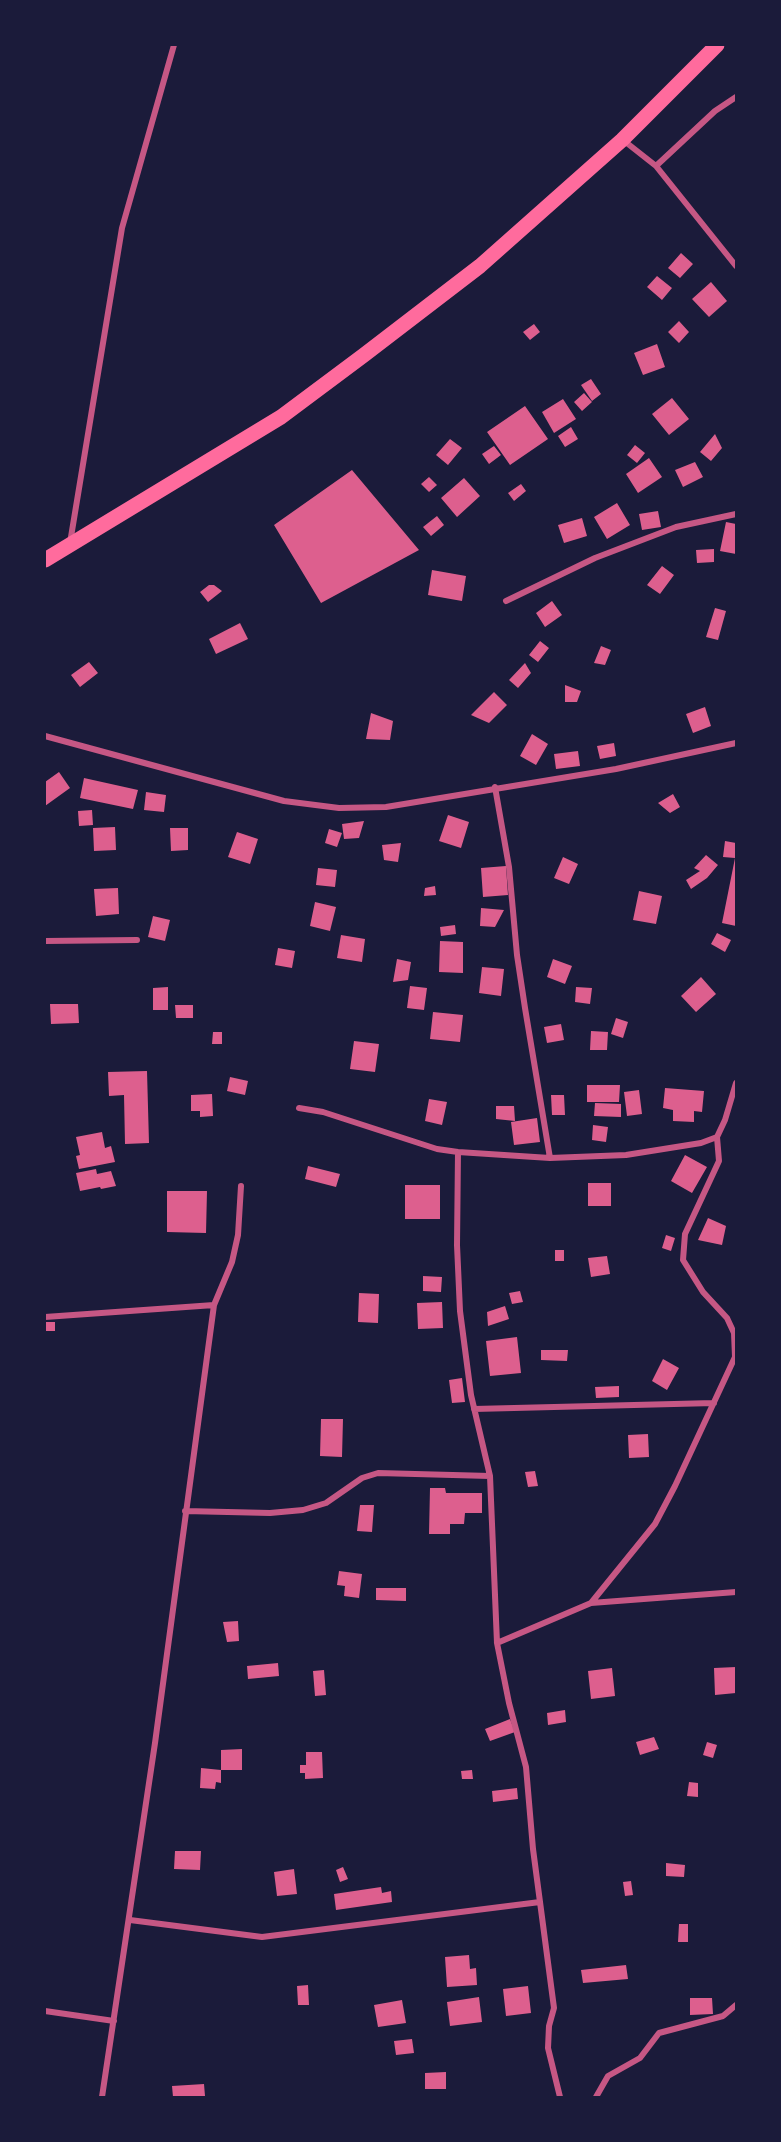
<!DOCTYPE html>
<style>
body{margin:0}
#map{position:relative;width:781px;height:2142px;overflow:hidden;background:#1b1b3a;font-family:Spectral,serif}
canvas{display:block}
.frame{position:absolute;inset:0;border:46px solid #1b1b3a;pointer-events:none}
</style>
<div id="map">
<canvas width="781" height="2142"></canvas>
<div class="frame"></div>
</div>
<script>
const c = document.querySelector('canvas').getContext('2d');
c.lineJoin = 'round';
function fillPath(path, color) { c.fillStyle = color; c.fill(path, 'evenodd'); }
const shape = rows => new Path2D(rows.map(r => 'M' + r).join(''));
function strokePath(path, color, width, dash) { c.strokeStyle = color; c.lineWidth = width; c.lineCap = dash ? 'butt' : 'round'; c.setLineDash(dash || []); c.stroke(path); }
const building = shape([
 [681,253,693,264,680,278,668,268],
 [657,276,672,288,662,300,647,287],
 [711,282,727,301,709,317,692,299],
 [679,321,689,332,679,343,668,332],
 [534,324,540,332,530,340,523,332],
 [657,344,665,367,643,375,634,353],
 [591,379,601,394,592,401,581,385],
 [584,393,592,402,582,411,574,402],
 [672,398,689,419,669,435,652,414],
 [563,399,576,419,554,433,542,412],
 [525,406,548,439,510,465,487,432],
 [571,427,578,439,565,447,558,436],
 [715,434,722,448,711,461,700,452],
 [450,439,462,448,448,465,436,455],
 [635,445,645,453,637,463,627,455],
 [494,446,501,455,489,464,482,454],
 [649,458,662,477,638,493,626,474],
 [695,462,703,477,683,487,675,470],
 [352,470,419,550,321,603,274,525],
 [429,477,437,485,429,492,421,484],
 [464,478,480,496,457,517,441,498],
 [521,484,526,491,514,501,508,493],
 [617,503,630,525,607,539,594,517],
 [658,511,661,527,642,530,639,514],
 [437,516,444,525,431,536,423,527],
 [582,518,587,536,564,543,558,525],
 [726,522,736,524,736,554,720,551],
 [714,549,714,562,697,563,696,550],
 [662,566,674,575,660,594,647,585],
 [432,570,466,576,462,601,428,595],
 [209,585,214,585,222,591,208,602,200,592],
 [552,601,562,615,545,627,536,613],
 [715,608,726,611,718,640,706,637],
 [240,623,248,639,216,654,209,639],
 [540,641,549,648,538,662,529,655],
 [601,646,611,650,605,665,594,663],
 [89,662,98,673,80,687,71,675],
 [525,663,531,673,518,688,509,680],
 [565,685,581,691,577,702,565,702],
 [494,692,507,705,489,723,471,715],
 [705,707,711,726,693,733,686,714],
 [371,713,393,721,390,740,366,739],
 [532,734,548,744,536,765,520,756],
 [614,743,616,756,600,759,597,746],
 [578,751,580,766,556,769,554,754],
 [59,772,70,788,45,806,45,782],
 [84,778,138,790,133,809,80,798],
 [146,792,166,795,164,812,144,810],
 [673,794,680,807,670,813,658,803],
 [92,810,93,825,79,826,78,811],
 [448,815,469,822,461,848,439,841],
 [364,821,359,838,344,839,342,824],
 [115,827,116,850,94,851,93,828],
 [170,828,188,828,188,850,171,851],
 [329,829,342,833,337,847,325,843],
 [237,832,258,839,250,864,228,857],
 [725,841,736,843,736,926,722,923,735,858,723,857],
 [401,843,398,862,384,860,382,845],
 [706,855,718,865,707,878,691,889,686,880,700,871,694,868],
 [563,857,578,864,569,884,554,878],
 [506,866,508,895,483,897,481,868],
 [318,868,337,870,335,887,316,885],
 [435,886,436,895,424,896,425,888],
 [118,888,119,914,96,916,94,889],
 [639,891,662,896,656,924,633,920],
 [315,902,336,907,330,931,310,926],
 [481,908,504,910,495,927,480,926],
 [153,916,170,920,165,941,148,937],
 [455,925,456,934,441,936,440,927],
 [717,933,731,940,725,952,711,944],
 [341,935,365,939,362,962,337,958],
 [440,941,463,942,463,973,439,972],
 [278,948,295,951,292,968,275,965],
 [397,959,411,962,408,980,393,982],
 [553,959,572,966,565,984,547,977],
 [482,967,504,969,501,996,479,993],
 [701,977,716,994,696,1012,681,996],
 [410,986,427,988,424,1010,407,1008],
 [168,987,168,1010,153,1010,153,988],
 [576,987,592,988,590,1004,575,1002],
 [50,1004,78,1004,79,1023,51,1024],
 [175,1005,193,1005,193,1018,176,1018],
 [433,1012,463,1015,460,1042,430,1039],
 [616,1018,628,1022,623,1038,611,1034],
 [561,1024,564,1040,547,1043,544,1027],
 [591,1031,608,1032,607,1050,590,1050],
 [213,1032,222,1032,222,1044,212,1044],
 [354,1041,379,1044,375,1072,350,1069],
 [147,1071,149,1143,125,1144,124,1095,109,1096,108,1072],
 [230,1077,248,1081,245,1095,227,1091],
 [587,1085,620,1085,619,1102,587,1102],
 [665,1088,704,1091,702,1112,694,1111,694,1122,673,1121,673,1110,663,1108],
 [639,1090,642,1114,627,1116,624,1092],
 [212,1094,213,1116,200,1117,200,1111,191,1111,191,1095],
 [551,1095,564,1095,565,1115,552,1115],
 [429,1099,447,1102,442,1125,425,1121],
 [595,1103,621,1104,621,1117,594,1116],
 [496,1106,514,1106,515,1121,496,1119],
 [537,1118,540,1142,514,1145,511,1122],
 [593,1125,608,1127,606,1142,592,1140],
 [102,1132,105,1148,111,1146,115,1162,79,1169,76,1156,80,1155,76,1137],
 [685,1155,707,1167,692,1193,671,1181],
 [308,1166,340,1174,336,1187,305,1179],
 [96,1169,97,1174,111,1171,116,1186,101,1189,100,1187,80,1191,76,1173],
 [588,1183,611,1183,611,1206,588,1206],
 [405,1185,440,1185,440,1219,405,1219],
 [167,1191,207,1191,206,1233,167,1232],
 [708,1218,726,1226,722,1245,698,1240],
 [666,1235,675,1238,671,1251,662,1248],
 [555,1250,564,1250,564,1261,555,1261],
 [607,1256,610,1274,591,1277,588,1258],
 [423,1276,442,1277,441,1292,423,1291],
 [520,1291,523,1302,512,1304,509,1293],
 [359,1293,379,1294,378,1323,358,1322],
 [442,1302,443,1328,418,1329,417,1303],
 [505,1306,509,1319,488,1326,487,1312],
 [45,1322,55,1322,55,1331,45,1331],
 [517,1337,521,1373,490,1376,486,1341],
 [541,1350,568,1350,567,1361,541,1360],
 [663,1359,679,1368,667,1390,652,1381],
 [462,1378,465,1402,452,1403,449,1380],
 [619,1386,619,1397,596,1398,595,1387],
 [321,1419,343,1419,342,1457,320,1456],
 [648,1434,649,1457,629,1458,628,1435],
 [535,1471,538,1486,528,1487,525,1472],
 [430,1488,445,1488,446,1493,482,1493,482,1513,465,1513,464,1524,450,1524,450,1534,429,1534],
 [360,1505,374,1505,372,1532,357,1531],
 [339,1571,362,1574,359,1598,344,1596,345,1586,337,1585],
 [376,1588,406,1588,406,1601,376,1600],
 [238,1621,239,1641,227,1642,223,1622],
 [278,1663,279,1676,248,1679,247,1666],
 [736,1667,736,1693,715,1695,714,1668],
 [612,1668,615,1696,591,1699,588,1671],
 [324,1670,326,1695,315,1696,313,1671],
 [565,1710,566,1722,548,1725,547,1713],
 [510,1719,515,1732,490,1741,485,1729],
 [654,1737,659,1749,640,1755,636,1742],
 [707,1742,717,1745,713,1758,703,1755],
 [242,1749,242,1770,221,1770,221,1783,216,1782,215,1789,200,1788,201,1768,221,1770,221,1750],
 [306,1752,322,1752,323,1778,305,1779,305,1773,300,1773,300,1765,306,1765],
 [472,1770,473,1779,462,1779,461,1771],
 [689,1782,698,1783,698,1797,687,1796],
 [517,1788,518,1799,493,1802,492,1791],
 [175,1851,201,1851,200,1870,174,1869],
 [666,1863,685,1865,684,1877,666,1876],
 [343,1867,348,1879,340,1882,336,1870],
 [294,1869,297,1894,277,1896,274,1872],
 [631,1881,633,1895,625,1896,623,1882],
 [381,1887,382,1893,391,1891,392,1902,336,1910,334,1894],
 [679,1924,688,1924,688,1942,678,1942],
 [469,1955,470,1969,476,1968,477,1985,447,1987,445,1957],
 [626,1965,628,1979,583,1983,581,1970],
 [308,1985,309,2005,298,2005,297,1986],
 [528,1986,531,2013,506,2016,503,1989],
 [479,1997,482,2022,450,2026,447,2002],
 [690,1998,712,1998,713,2014,690,2015],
 [402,2000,406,2023,378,2027,374,2005],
 [412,2039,414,2053,396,2055,394,2041],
 [446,2072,446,2089,425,2089,425,2073],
 [204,2084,205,2096,173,2097,172,2086]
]);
const minor = shape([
 [623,140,656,166,736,266],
 [656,166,715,111,736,97],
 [70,543,122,228,174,45],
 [506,601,595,558,676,527,736,514],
 [45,736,284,801,339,808,386,807,616,769,736,743],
 [495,787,509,867,517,955,525,1008,550,1158],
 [45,941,137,940],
 [299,1108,323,1112,437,1149,458,1152,550,1158,626,1155,701,1143,717,1137,725,1120,736,1083],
 [458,1152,457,1245,460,1311,471,1395,490,1476,497,1643,509,1703,526,1767,533,1849,554,2008,549,2026,548,2048,560,2097],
 [214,1305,232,1262,238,1235,241,1186],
 [45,1317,214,1305,155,1743,102,2097],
 [474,1409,714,1403],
 [185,1511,270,1513,303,1510,326,1503,362,1478,378,1473,490,1476],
 [591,1603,736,1592],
 [497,1643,591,1603,655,1524,675,1486,735,1357,734,1333,727,1318,703,1292,683,1260,685,1234,719,1161,717,1137],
 [130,1920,262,1937,540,1902],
 [45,2011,114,2021],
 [596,2097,608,2076,640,2058,659,2033,723,2016,736,2005]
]);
const trunk = shape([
 [45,560,281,417,364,355,480,266,622,140,717,45]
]);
fillPath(building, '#dd5f8e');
strokePath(minor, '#c65784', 6);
strokePath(trunk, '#ff6b9d', 15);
</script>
